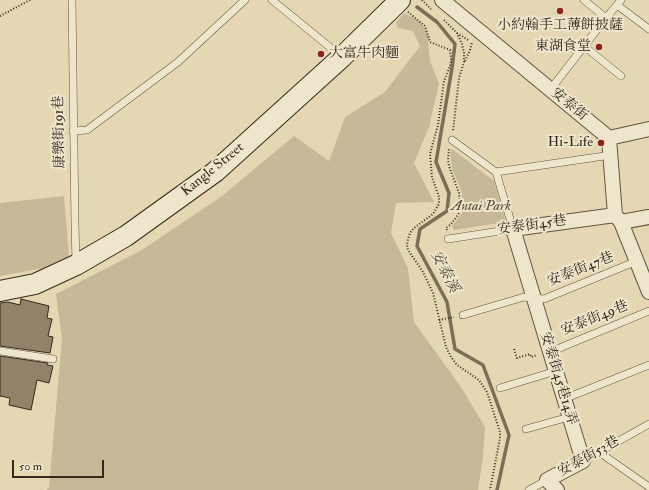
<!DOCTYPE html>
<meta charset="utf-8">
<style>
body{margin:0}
#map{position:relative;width:649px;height:490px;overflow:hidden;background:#e5d7b2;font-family:"IM FELL Double Pica",serif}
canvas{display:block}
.scale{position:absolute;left:12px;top:460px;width:92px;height:18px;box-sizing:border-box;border:2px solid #36291b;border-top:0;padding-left:5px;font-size:12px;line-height:14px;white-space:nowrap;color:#36291b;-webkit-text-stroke:3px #eee5cd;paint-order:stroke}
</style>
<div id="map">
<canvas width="649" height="490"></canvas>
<div class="scale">50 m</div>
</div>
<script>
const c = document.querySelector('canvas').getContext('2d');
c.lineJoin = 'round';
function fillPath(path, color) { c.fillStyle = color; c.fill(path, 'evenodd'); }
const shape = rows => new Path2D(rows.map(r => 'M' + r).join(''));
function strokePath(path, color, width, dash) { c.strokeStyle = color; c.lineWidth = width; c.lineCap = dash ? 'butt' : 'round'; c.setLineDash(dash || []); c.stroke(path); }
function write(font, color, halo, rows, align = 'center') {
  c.font = font + ' "IM FELL Double Pica","Noto Serif TC",serif'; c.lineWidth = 4; c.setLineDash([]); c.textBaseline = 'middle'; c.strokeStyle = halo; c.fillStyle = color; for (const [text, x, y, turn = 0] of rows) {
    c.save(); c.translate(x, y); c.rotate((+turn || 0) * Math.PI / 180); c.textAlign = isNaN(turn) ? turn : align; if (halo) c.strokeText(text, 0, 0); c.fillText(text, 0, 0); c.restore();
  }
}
const green = shape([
 [404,13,421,22,430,37,428,42,430,61,439,84,429,127,414,163,434,202,396,203,391,233,408,268,414,322,461,387,485,427,483,457,478,490,46,490,49,488,62,339,56,294,142,250,222,196,294,136,329,161,345,117,385,92,420,46,413,31,398,28,396,23],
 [452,149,494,181,506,222,454,230,452,226,462,213,463,205,462,193,452,168,450,154],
 [64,196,69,256,44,268,0,276,0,203]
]);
const stream = shape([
 [417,7,437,22,455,44,452,68,436,162,449,193,447,211,420,229,417,246,447,302,455,349,483,365,509,435,497,490]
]);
const building = shape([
 [21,299,49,306,47,318,52,319,48,336,53,337,50,353,0,346,0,303,8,302,20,305,21,299],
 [0,356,48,363,47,365,53,366,49,383,37,380,31,410,9,405,10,398,0,396,0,356]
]);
const path = shape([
 [422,0,431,9],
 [408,12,425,26,430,42,450,50,451,59,450,66,444,81,438,125,430,154,432,177,439,197,439,204,433,214,414,228,410,233,408,239,407,245,408,250,423,272,433,293,446,347,451,357,457,365,479,380,487,392,500,432,500,438,490,490],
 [0,16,30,0],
 [444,20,457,33,462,44,464,53,464,62,459,78,453,131],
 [457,33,468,40],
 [465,61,470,50,472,42],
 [447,230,446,228,450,225,455,219,459,213,460,207,459,193,449,166,448,160,449,149],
 [439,320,454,317],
 [514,349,517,358,530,354,531,357,537,355]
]);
const lane = shape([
 [72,0,75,224,76,262],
 [272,0,342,57],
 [584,0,606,18],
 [617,5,649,29],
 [584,46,621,76],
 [550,90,606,18,621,0],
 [73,131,87,130,178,62,245,0],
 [496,172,611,155],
 [448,239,513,229,496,172,452,140],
 [463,315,524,297,544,299,637,261],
 [0,351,53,359],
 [550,352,649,311],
 [500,388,556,371],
 [564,399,649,365],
 [526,429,569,417],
 [599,452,649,487],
 [583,461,649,424],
 [529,490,547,480]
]);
const street = shape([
 [442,0,609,138,615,215,621,222,649,292],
 [609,138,649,129],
 [621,222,649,217],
 [557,490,547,480,583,461,513,229,615,215]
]);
const secondary = shape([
 [0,291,35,284,76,265,126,236,215,172,342,57,400,0]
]);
const markers = [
 [560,11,4,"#8f2418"],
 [599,47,4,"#8f2418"],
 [321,54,4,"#8f2418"],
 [601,143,4,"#8f2418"]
];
const poiNames = [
 ["小約翰手工薄餅披薩",560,26,"center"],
 ["東湖食堂",591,47],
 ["大富牛肉麵",329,54,"left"],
 ["Hi-Life",593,143]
];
const streetNames = [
 ["安泰街",569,105,39],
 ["康樂街191巷",60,132,-91],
 ["Kangle Street",213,170,-39],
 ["安泰街45巷",532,226,-8],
 ["安泰街47巷",581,270,-22],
 ["安泰街49巷",595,319,-22],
 ["安泰街45巷14弄",558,379,73],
 ["安泰街53巷",589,457,-29]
];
const parkNames = [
 ["Antai Park",481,207]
];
const waterNames = [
 ["安泰溪",444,272,63]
];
fillPath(green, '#c7b998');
strokePath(stream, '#7c6e57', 3.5);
fillPath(building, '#91836a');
strokePath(building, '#36291b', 1);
strokePath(lane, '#625441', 8);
strokePath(street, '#625441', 16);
strokePath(secondary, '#36291b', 22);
strokePath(path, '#36291b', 2, [1, 2]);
strokePath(lane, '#eee5cd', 7);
strokePath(street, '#eee5cd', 14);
strokePath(secondary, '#eee5cd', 20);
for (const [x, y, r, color] of markers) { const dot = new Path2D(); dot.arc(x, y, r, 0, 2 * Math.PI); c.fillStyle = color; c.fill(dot); strokePath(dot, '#eee5cd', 1.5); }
write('14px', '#36291b', '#eee5cd', poiNames, 'right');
write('14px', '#36291b', '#eee5cd', streetNames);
write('italic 14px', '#5a4d3a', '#eee5cd', parkNames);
write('italic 15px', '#594c39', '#eee5cd', waterNames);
</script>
